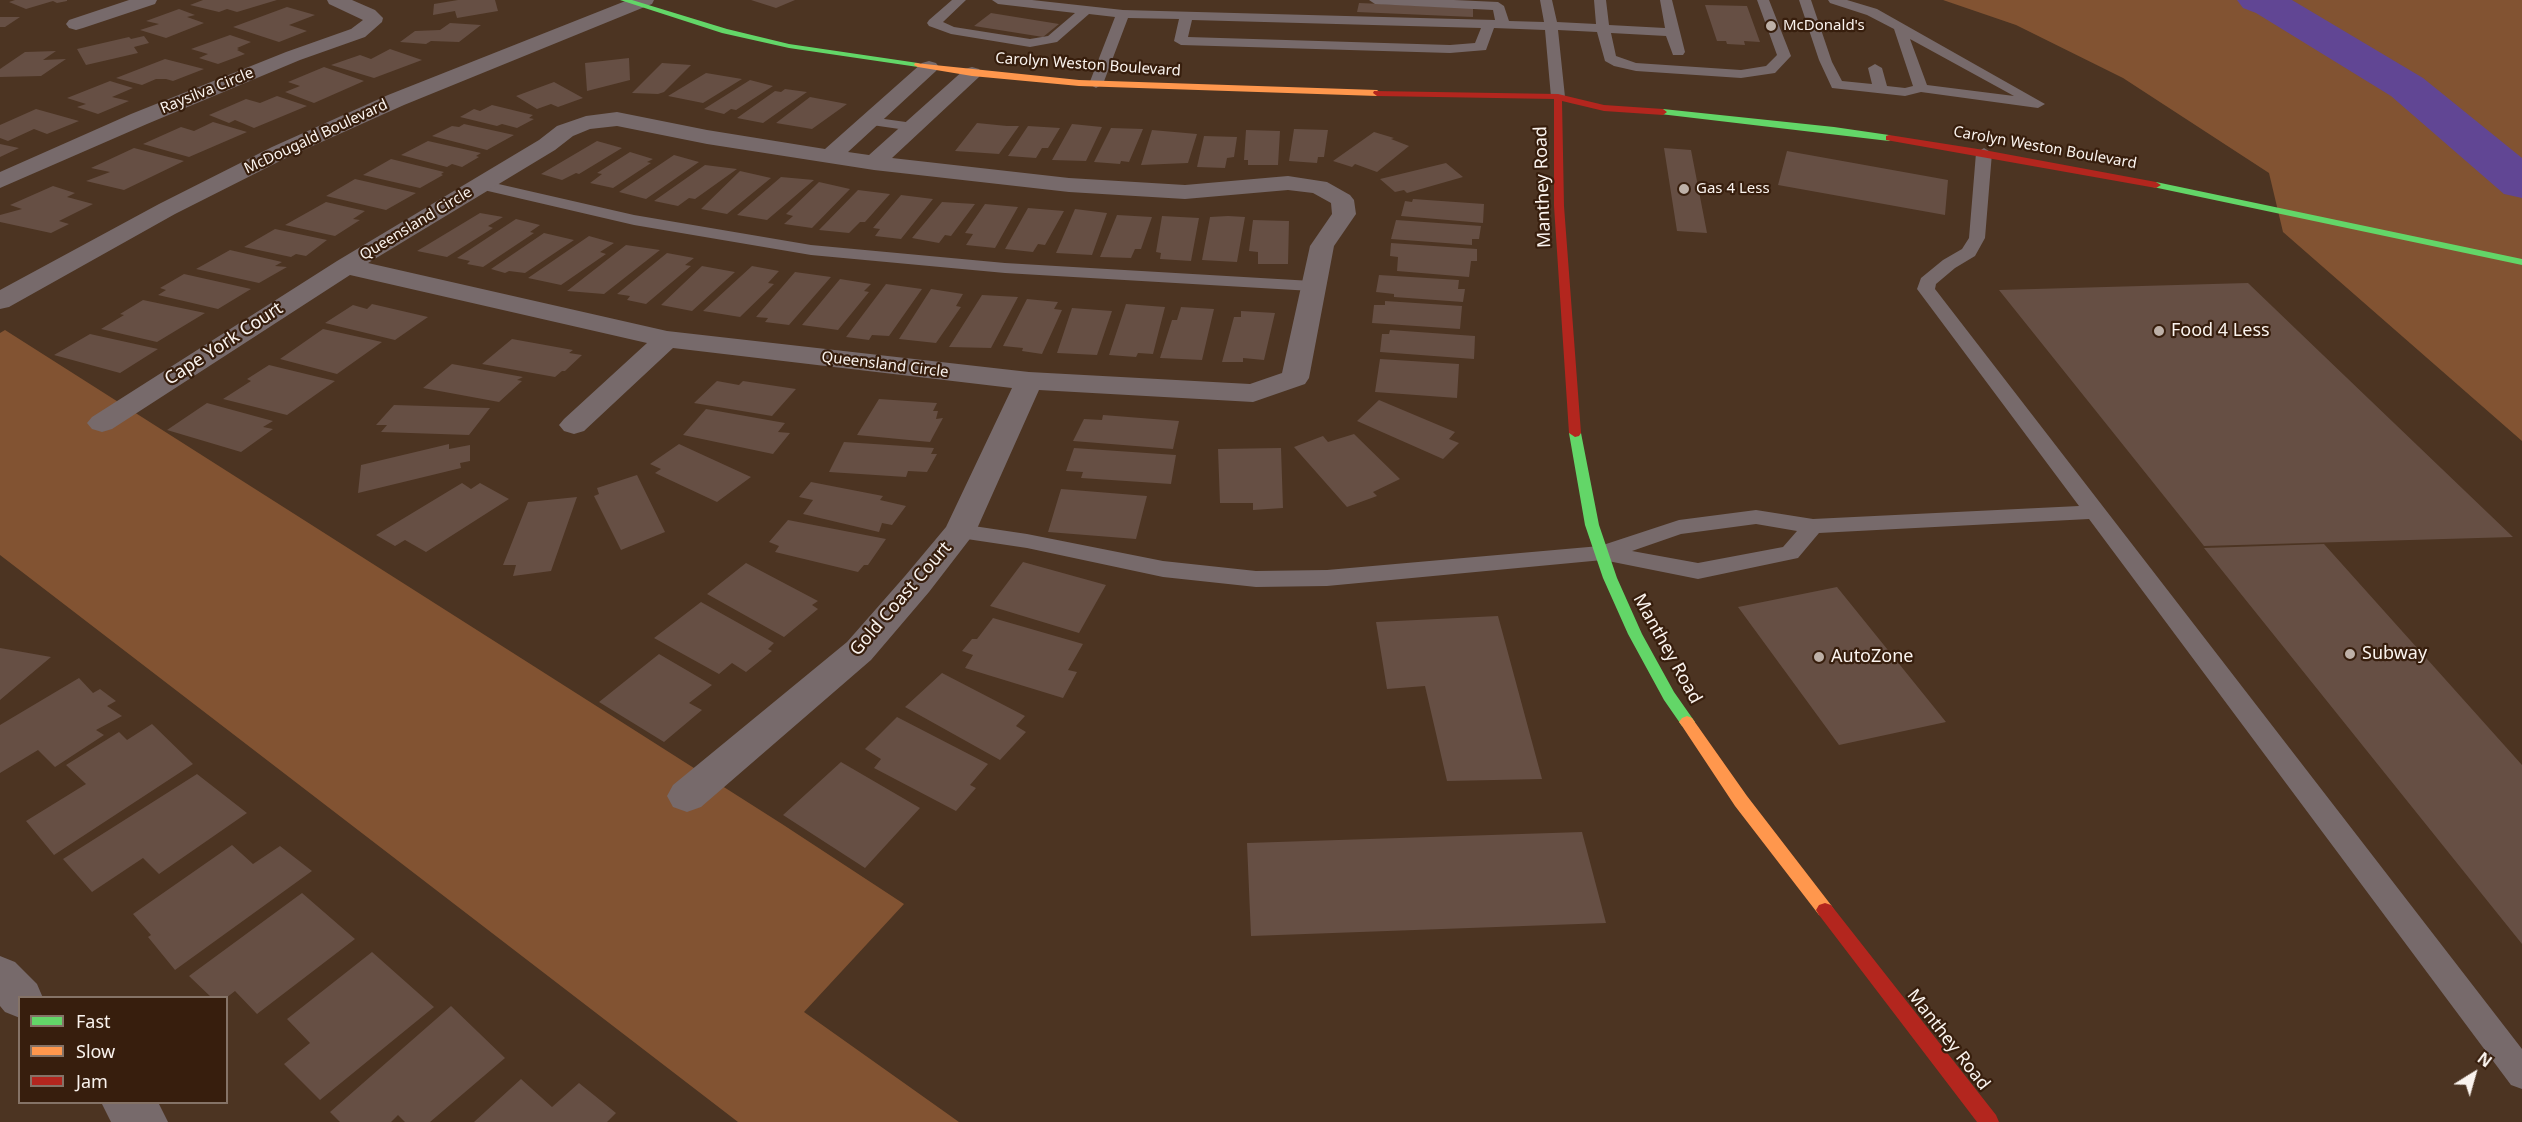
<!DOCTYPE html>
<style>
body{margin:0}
#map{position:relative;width:2522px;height:1122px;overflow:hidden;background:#4c3422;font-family:"Noto Sans",sans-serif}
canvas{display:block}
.legend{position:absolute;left:18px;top:996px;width:210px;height:108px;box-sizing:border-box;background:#371e0d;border:2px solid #857367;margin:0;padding:8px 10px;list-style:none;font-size:18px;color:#faf3ee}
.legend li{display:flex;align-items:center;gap:12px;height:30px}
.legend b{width:30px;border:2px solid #857367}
.north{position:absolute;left:2444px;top:1044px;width:60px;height:60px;-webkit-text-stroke:4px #371e0d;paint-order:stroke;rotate:37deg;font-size:16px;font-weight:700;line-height:24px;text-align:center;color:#faf3ee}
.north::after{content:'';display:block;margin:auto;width:21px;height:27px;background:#faf3ee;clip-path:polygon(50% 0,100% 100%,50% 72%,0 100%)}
</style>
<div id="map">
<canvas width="2522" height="1122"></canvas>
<ul class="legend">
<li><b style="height:8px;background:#63d668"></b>Fast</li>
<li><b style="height:8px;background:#ff974d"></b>Slow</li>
<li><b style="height:8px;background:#b3261e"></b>Jam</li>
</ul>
<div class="north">N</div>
</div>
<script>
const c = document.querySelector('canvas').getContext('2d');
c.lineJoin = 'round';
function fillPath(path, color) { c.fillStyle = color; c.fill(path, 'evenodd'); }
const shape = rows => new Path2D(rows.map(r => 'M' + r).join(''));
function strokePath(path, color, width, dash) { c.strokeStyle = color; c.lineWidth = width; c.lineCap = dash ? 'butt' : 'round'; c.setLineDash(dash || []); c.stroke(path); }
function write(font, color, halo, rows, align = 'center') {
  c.font = font + ' "Noto Sans",sans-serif'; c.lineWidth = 4.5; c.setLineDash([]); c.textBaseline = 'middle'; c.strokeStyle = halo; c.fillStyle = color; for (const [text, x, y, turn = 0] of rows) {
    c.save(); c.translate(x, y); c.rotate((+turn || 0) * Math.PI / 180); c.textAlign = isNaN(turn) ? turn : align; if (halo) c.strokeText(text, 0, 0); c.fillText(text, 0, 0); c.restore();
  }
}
const green = shape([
 [1943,0,2522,0,2522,441,2283,232,2269,173,2123,78,2016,25],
 [5,330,782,824,904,904,804,1012,959,1122,738,1122,0,555,0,333]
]);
const river = shape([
 [2237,0,2292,0,2423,78,2522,158,2522,198,2504,194,2391,96,2256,13,2243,8,2237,0]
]);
const building = shape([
 [15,0,67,0,67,1,57,3,53,1,26,9,9,2],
 [203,0,277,0,237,12,227,9,219,12,190,5],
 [458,0,495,0,498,11,457,18,455,11,433,15,434,4],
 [751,0,795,0,776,8],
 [1359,3,1473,8,1473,17,1357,12],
 [1705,5,1747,6,1760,42,1744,41,1745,45,1727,44,1726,41,1717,41],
 [287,7,315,15,289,25,307,31,279,42,233,27],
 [179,9,195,15,187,17,204,23,166,38,140,30,159,24,146,21],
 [991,13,1059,24,1043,37,974,26],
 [0,17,20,17,5,27,0,27],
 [450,23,481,25,459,42,431,41,426,44,400,42,415,31,440,30],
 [230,35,251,42,237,48,239,49,237,50,245,54,218,64,199,58,208,54,191,49],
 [144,36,149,43,134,47,138,53,86,65,77,49,129,37,131,39],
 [390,49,422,60,374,78,331,65,360,55,371,59],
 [56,51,43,60,66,59,41,76,0,77,0,69,25,52],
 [629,58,630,80,587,91,585,63],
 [165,59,204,69,173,81,166,79,156,79,142,85,116,78],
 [662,63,691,65,664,92,658,94,632,93],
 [324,67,364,81,314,103,285,92,300,86,288,82],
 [706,73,742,79,703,103,668,96],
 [750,80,773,86,736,110,731,109,724,114,704,109],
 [110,81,133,88,112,97,129,101,98,114,77,107,86,104,67,98],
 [554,82,583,98,558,107,551,104,537,109,516,96],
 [785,89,807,92,763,123,737,118,775,91,781,92],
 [277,96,307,106,254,128,235,120,229,123,209,115,246,99,260,103],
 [810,97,847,104,812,129,776,123],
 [492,105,533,115,529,118,534,119,517,128,502,124,497,126,460,117,474,109,480,111],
 [36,109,79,121,47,134,34,129,8,141,0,138,0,125],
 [213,122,247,132,189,157,143,144,181,127,194,131],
 [977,123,1007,126,1019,126,999,154,955,151],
 [464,124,514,135,487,150,432,136,452,126,459,127],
 [1072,124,1102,127,1086,161,1052,160],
 [1028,126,1060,128,1048,148,1042,148,1036,158,1008,156],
 [1111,128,1143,129,1129,162,1121,161,1120,164,1094,162],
 [1294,129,1328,130,1324,157,1318,157,1317,163,1289,161],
 [1152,130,1197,134,1188,163,1141,165],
 [1246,130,1280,131,1278,165,1248,165,1248,160,1244,160],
 [1374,132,1394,138,1391,139,1409,146,1377,172,1355,164,1352,167,1333,161],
 [1204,136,1237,137,1234,157,1227,158,1225,168,1197,167],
 [428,141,481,153,476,156,479,157,462,167,452,164,447,167,401,155],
 [597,141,622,148,579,174,576,173,562,180,541,174],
 [0,144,19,148,0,157],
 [134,148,184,161,124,190,86,181,110,172,91,168],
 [1664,148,1691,150,1707,233,1677,231],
 [1787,151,1948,180,1945,215,1778,185],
 [630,152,653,159,647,162,651,163,613,188,590,183,602,174,597,173],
 [674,155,699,162,646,199,619,192],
 [391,159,444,172,441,174,443,175,420,188,363,175],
 [1446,163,1463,177,1407,193,1404,190,1395,192,1380,179],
 [705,165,737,169,695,199,689,198,678,206,654,201],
 [740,171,771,178,727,214,701,209],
 [781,177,814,180,767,220,737,215],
 [355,179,416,193,386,210,326,196],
 [819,182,850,189,812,228,784,224,793,216,786,214],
 [53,186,75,193,67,197,93,204,59,221,69,224,51,233,0,222,0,215,22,209,10,205],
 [858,190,890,194,865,222,860,222,849,233,819,230],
 [901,195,933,199,901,239,875,236,880,229,873,228],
 [1413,199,1484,204,1483,223,1401,216,1405,201,1412,202],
 [326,202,365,211,353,219,360,220,335,236,285,225],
 [942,202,975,204,951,236,945,235,939,243,912,238],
 [985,204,1018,207,995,248,966,245,973,234,965,233],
 [1028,208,1064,211,1045,245,1038,244,1033,252,1005,249],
 [1075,209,1107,213,1092,255,1056,253],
 [480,213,503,217,488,226,493,228,447,257,417,251],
 [1117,215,1152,217,1141,249,1135,249,1131,258,1100,257],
 [1162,216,1199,218,1191,261,1160,259,1161,253,1156,252],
 [1228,216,1245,217,1237,262,1202,260,1210,217],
 [516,219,540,225,530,232,534,233,483,267,467,264,470,261,457,258],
 [1253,220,1289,221,1288,264,1258,264,1258,252,1249,251],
 [1396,220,1481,226,1479,239,1472,239,1472,245,1391,239],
 [275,229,327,240,306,256,296,254,291,257,244,247],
 [544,233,574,240,525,273,509,271,505,273,491,269],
 [589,236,614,243,600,252,606,254,561,285,528,278],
 [1391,243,1477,249,1477,261,1471,261,1469,277,1397,271,1398,257,1390,256],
 [626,245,660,250,604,294,567,291],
 [230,250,282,262,275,266,287,267,259,283,196,269],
 [667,253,694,258,685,265,691,266,646,304,627,300,630,296,617,294],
 [702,266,735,272,692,311,661,305],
 [752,266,779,271,768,283,774,284,740,317,703,311],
 [795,272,831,277,789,325,765,322,768,318,756,317],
 [184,274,251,289,218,309,158,295,166,290,160,288],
 [1379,275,1459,280,1458,289,1465,289,1463,302,1394,297,1394,294,1376,292],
 [840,279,871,284,864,291,869,292,838,330,802,325],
 [2248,283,2323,355,2513,537,2204,546,1999,290],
 [886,284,922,289,889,336,872,335,869,340,846,337],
 [931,289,963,294,956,306,961,307,936,343,899,339],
 [982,295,1018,297,991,348,949,347],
 [1027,299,1058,302,1054,309,1062,310,1042,354,1022,351,1023,348,1003,346],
 [143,300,205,313,157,342,101,329,124,315,120,314],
 [1385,301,1462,306,1460,329,1372,323,1374,305,1385,305],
 [372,304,428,317,395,340,325,323,353,305,367,309],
 [1126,304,1165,307,1153,354,1138,353,1136,357,1109,355],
 [1181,307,1214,309,1202,360,1160,358,1172,320,1177,320],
 [1072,308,1112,311,1097,355,1057,353],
 [1241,311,1275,313,1264,360,1243,358,1243,362,1222,362,1234,317,1241,317],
 [323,329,382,342,337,374,280,359],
 [1390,330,1475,336,1474,359,1380,352,1382,334,1389,334],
 [90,334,158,349,120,373,54,355],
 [512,339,573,350,569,353,582,355,565,371,562,371,555,377,482,364],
 [1380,359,1459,364,1457,398,1375,392],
 [452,364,523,377,517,380,522,381,499,402,423,388],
 [269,365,335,381,287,415,223,399,251,381,247,379],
 [717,381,739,385,743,381,796,389,772,416,694,403],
 [879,399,937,403,933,411,938,411,936,419,943,418,930,442,857,435],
 [1379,400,1455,432,1449,439,1459,443,1443,459,1357,421],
 [207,403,273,421,263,427,273,429,241,452,167,430],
 [394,405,490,408,469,435,381,432,387,425,376,425],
 [706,409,785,423,778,432,790,433,773,454,683,435],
 [1103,415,1179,421,1173,449,1073,441,1084,419,1102,420],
 [1354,434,1400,479,1373,492,1377,496,1347,507,1294,447,1323,436,1328,442],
 [844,442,934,448,931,454,937,454,927,472,908,471,906,477,829,472],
 [449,444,449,449,470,445,470,461,460,463,461,468,358,493,361,465],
 [679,444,751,477,717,502,655,473,661,469,650,464],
 [1074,448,1176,455,1171,484,1081,478,1083,472,1066,471],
 [1281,448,1283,508,1253,510,1253,503,1220,503,1218,449],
 [637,475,665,532,621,550,594,496,599,494,597,488],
 [811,482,883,496,880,500,906,506,892,525,882,523,879,532,803,514,813,500,799,497],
 [462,483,471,489,480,483,509,499,426,552,405,540,395,546,376,535],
 [1061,489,1147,496,1136,539,1048,532],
 [577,497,551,571,513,576,516,565,503,565,528,502],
 [788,520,886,539,868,565,864,565,858,572,775,552,779,546,769,542],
 [2324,544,2522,765,2522,944,2204,548],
 [1023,562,1106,585,1079,633,990,606],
 [746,563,818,601,812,605,818,609,784,637,707,594],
 [1837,587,1946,722,1839,745,1738,607],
 [701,602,774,643,768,649,772,651,746,672,732,663,719,674,654,638],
 [1498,616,1542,779,1447,781,1425,686,1387,689,1376,622],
 [993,618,1083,644,1068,670,1077,672,1063,698,965,668,973,655,962,651,972,639,977,639],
 [0,648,51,657,0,700],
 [659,654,712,685,689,703,702,710,664,742,599,702],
 [942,673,1025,716,1016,726,1026,732,1000,760,905,707],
 [79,678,93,693,100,689,116,701,107,706,122,716,96,730,104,735,55,767,38,750,0,773,0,725],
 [897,717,988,764,970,785,976,788,956,811,874,768,881,759,865,749],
 [152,724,193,764,54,855,26,821,86,784,66,765,119,732,127,740],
 [841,762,920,808,865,868,783,815],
 [197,774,247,813,159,874,143,858,92,892,63,859],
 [1582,832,1606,923,1251,936,1247,843],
 [232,845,253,864,280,846,312,871,175,970,148,937,151,935,133,914],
 [302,893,355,939,257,1014,235,991,226,998,212,998,189,976],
 [372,952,434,1007,320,1100,284,1064,310,1043,287,1019],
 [451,1006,505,1058,430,1122,405,1122,398,1115,391,1122,340,1122,330,1112],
 [521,1079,552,1107,579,1083,616,1113,607,1122,474,1122]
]);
const lane = shape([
 [952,0,966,0,943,22,954,27,1030,39,1048,36,1075,13,998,4,992,0,1032,0,1123,10,1495,20,1493,10,1375,4,1369,0,1454,0,1498,2,1504,6,1509,21,1544,22,1540,0,1552,0,1557,22,1596,24,1594,0,1606,0,1609,25,1665,28,1660,0,1672,0,1685,52,1683,55,1673,55,1666,36,1611,33,1616,56,1636,63,1741,70,1766,66,1777,55,1757,0,1769,0,1791,56,1775,73,1741,78,1636,71,1614,66,1605,61,1597,32,1558,30,1565,97,1558,101,1551,97,1545,30,1494,28,1486,50,1450,53,1181,45,1174,41,1179,19,1128,18,1103,84,1096,88,1089,84,1115,17,1089,14,1057,42,1030,47,951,34,929,26,927,23,929,20,952,0],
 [1192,20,1481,28,1475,43,1450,45,1188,37,1192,20],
 [1799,0,1811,0,1832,62,1842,81,1872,84,1868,68,1875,64,1882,68,1887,86,1905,88,1913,86,1894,29,1867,15,1830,3,1828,0,1847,0,1877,9,2045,104,2038,108,1921,92,1905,96,1832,88,1819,60,1799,0],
 [1910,39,2014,96,1927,85,1910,39],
 [870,117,913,123,920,127,913,131,865,124,863,121,870,117],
 [1984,148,1992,153,1985,238,1975,256,1955,268,1936,284,1935,289,2522,1049,2522,1089,2511,1085,2089,519,1819,533,1798,558,1698,579,1603,560,1327,586,1256,587,1163,577,1027,548,960,538,952,536,949,531,952,526,960,524,1027,534,1163,561,1256,571,1327,570,1600,546,1679,520,1756,510,1813,519,2079,506,1917,289,1921,278,1943,260,1962,249,1969,238,1976,153,1984,148],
 [1756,524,1797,531,1783,547,1698,563,1632,551,1681,534,1756,524],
 [481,180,634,215,811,245,1005,263,1312,281,1318,282,1321,286,1318,290,1312,291,1005,273,811,255,634,225,475,188,473,185,481,180]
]);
const street = shape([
 [129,0,157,0,155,4,83,28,76,30,69,28,66,24,69,20,129,0],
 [327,0,352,0,375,10,383,18,382,22,365,37,300,60,147,124,0,188,0,172,131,114,286,52,351,29,363,20,329,4,327,0],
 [628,0,654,0,652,4,404,105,288,157,175,214,9,307,0,309,0,290,159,204,272,147,388,95,628,0],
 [929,61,936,63,939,67,936,71,848,152,869,155,965,69,972,67,979,69,982,73,979,77,892,158,1069,178,1185,185,1288,176,1327,182,1350,195,1354,200,1356,214,1334,246,1309,378,1305,384,1253,402,1039,390,976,531,929,592,871,660,701,807,687,812,673,807,667,796,673,785,847,642,905,576,946,527,1012,388,673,348,584,431,574,434,564,431,559,425,564,419,647,343,350,275,112,429,102,432,92,429,87,423,92,417,337,261,539,140,557,126,586,116,617,112,707,130,825,149,922,63,929,61],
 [617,126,707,144,874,170,1069,192,1185,199,1288,190,1313,193,1331,203,1332,214,1310,246,1282,373,1250,384,1029,372,667,331,368,263,555,150,573,136,590,129,617,126],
 [0,956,15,962,37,984,43,998,20,998,20,1018,5,1012,0,1006,0,956],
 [101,1102,158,1102,168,1122,111,1122,101,1102]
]);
const fast = shape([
 [620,0,632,0,727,29,789,44,918,63,922,65,918,67,789,48,722,33,620,0],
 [1663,109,1834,127,1889,135,1894,138,1889,141,1660,114,1660,110,1663,109],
 [2156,182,2522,259,2522,265,2153,187,2151,185,2156,182],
 [1575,429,1581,433,1599,525,1617,578,1642,634,1674,692,1695,722,1692,726,1687,728,1682,726,1664,700,1628,634,1603,578,1585,525,1569,433,1575,429]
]);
const slow = shape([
 [915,63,1079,80,1377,90,1381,93,1377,96,1079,86,972,76,918,67,914,65,915,63],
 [1687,716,1692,718,1747,796,1831,905,1834,910,1831,915,1825,917,1819,915,1735,806,1682,726,1679,722,1682,718,1687,716]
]);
const jam = shape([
 [1374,91,1558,94,1604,105,1663,109,1667,112,1663,115,1604,111,1562,101,1564,206,1581,433,1579,436,1575,437,1569,433,1554,206,1554,99,1377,96,1373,93,1374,91],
 [1889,135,1984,150,2156,182,2161,185,2156,188,1886,140,1886,136,1889,135],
 [1825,903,1831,905,1996,1115,1999,1122,1977,1122,1819,915,1816,910,1819,905,1825,903]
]);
const markers = [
 [1771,26,6,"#bdb0a7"],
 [1684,189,6,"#bdb0a7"],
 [2159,331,6,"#bdb0a7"],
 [2350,654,6,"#bdb0a7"],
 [1819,657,6,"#bdb0a7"]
];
const farPoinames = [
 ["McDonald's",1783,26],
 ["Gas 4 Less",1696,189]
];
const farStreetnames = [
 ["Carolyn Weston Boulevard",1088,65,4],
 ["Raysilva Circle",207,91,-22],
 ["McDougald Boulevard",316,137,-25],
 ["Carolyn Weston Boulevard",2045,148,10],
 ["Queensland Circle",416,224,-31],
 ["Queensland Circle",885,365,7]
];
const streetNames = [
 ["Manthey Road",1543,187,-92],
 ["Cape York Court",224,344,-33],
 ["Gold Coast Court",901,599,-49],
 ["Manthey Road",1667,649,61],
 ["Manthey Road",1948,1040,52]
];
const poiNames = [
 ["Food 4 Less",2171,331],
 ["Subway",2362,654],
 ["AutoZone",1831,657]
];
fillPath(green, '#825332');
fillPath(river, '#614694');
fillPath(building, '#664f44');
fillPath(lane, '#776a6b');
fillPath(street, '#776a6b');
fillPath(fast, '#63d668');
fillPath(slow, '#ff974d');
fillPath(jam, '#b3261e');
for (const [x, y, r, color] of markers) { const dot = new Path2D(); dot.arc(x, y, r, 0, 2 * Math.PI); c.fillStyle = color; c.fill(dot); strokePath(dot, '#371e0d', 2); }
write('15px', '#faf3ee', '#371e0d', farPoinames, 'left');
write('15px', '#faf3ee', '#371e0d', farStreetnames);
write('18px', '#faf3ee', '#371e0d', streetNames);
write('18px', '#faf3ee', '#371e0d', poiNames, 'left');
</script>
